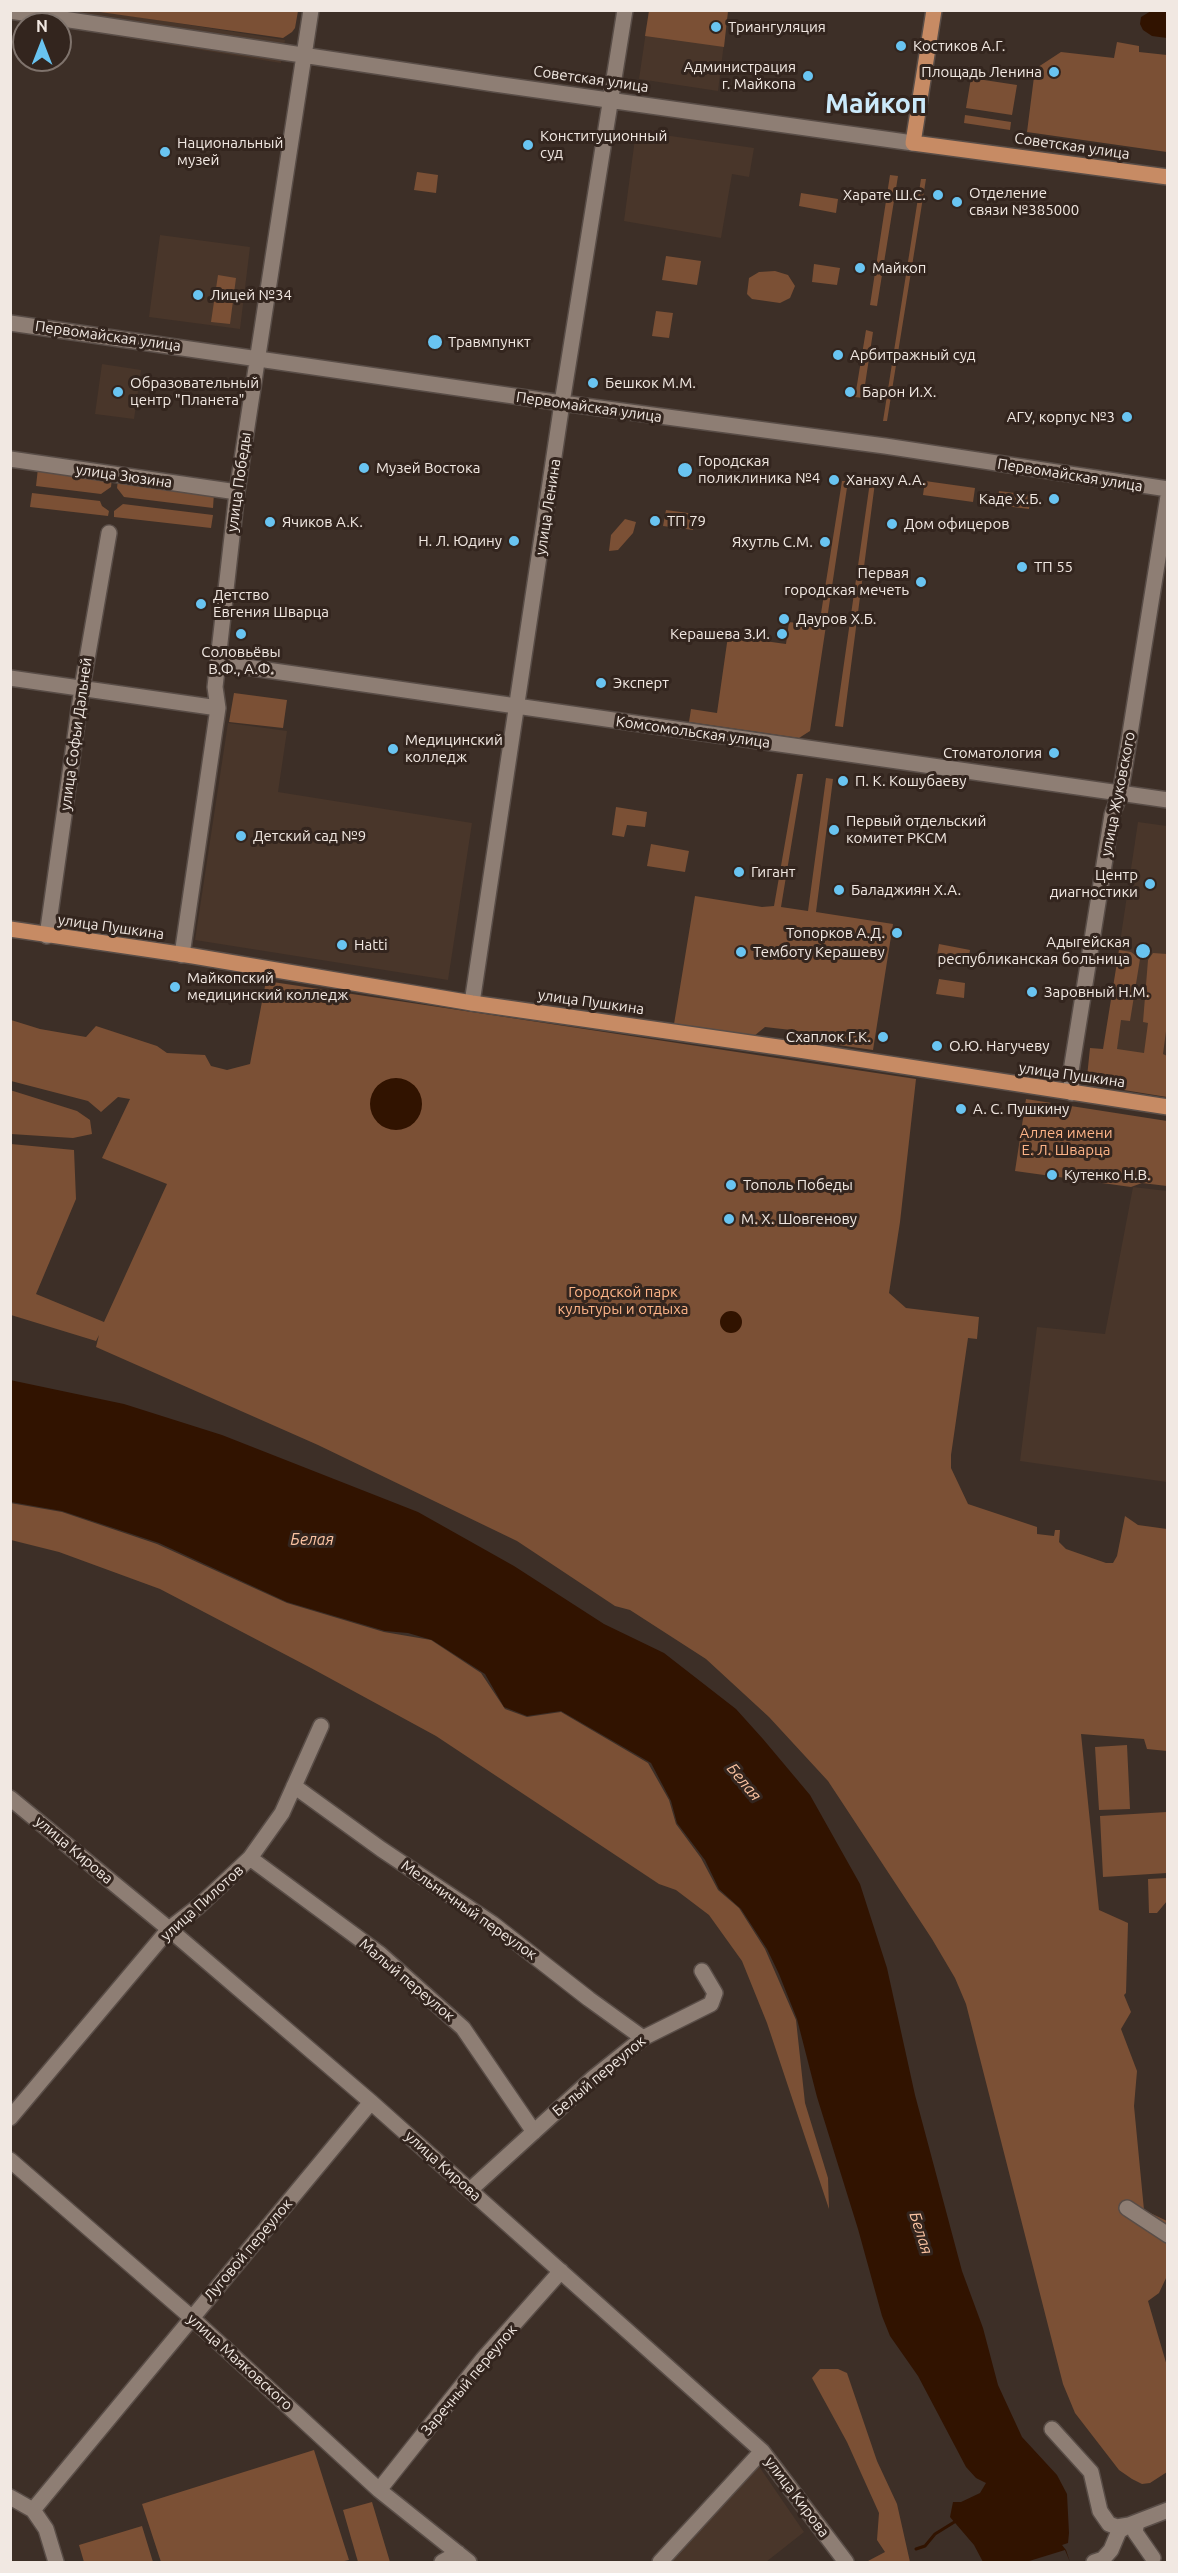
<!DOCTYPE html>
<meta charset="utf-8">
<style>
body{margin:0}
#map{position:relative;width:1178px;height:2573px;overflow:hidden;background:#3d2f27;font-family:Ubuntu,sans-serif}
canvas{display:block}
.frame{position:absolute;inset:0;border:12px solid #f1e8e2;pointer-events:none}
.north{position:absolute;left:12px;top:12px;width:60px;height:60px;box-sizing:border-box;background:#33251e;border:2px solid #7f736c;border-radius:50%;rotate:0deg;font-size:16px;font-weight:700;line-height:24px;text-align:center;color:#f1e8e2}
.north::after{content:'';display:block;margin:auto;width:21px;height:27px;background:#69c4f1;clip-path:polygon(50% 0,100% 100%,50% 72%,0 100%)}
</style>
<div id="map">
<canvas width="1178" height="2573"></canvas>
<div class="frame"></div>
<div class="north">N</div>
</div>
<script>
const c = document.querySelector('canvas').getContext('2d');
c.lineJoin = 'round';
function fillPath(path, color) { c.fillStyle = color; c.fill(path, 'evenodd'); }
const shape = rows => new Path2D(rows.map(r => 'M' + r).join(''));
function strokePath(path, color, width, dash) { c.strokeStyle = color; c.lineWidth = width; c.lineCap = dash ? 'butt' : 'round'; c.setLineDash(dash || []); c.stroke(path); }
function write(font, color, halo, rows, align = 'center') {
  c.font = font + ' Ubuntu,sans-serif'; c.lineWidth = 6; c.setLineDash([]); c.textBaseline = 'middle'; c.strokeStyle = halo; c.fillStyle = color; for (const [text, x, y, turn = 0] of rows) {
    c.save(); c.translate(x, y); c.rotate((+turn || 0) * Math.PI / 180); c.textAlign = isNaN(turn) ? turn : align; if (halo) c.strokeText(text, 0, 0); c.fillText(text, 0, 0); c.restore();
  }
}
const built = shape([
 [10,11,100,11,285,40,281,63,60,27,60,24,41,24,11,19],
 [649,11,728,11,718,91,639,79],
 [636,131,754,148,749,177,732,174,721,238,624,221],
 [160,235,250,247,240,329,149,317],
 [102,364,141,370,134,419,95,414],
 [228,723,287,731,278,792,472,823,448,980,195,940],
 [1138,822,1167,826,1167,1085,1100,1076],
 [1133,1187,1167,1191,1167,1482,1020,1461,1037,1327,1105,1334],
 [756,2462,804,2532,766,2562,665,2562]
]);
const green = shape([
 [93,11,298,11,295,28,292,32,283,38],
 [649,11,728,11,724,47,645,36],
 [1117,42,1139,46,1139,52,1167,55,1167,152,1027,132,1035,69,1061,52,1114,58],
 [971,78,1017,85,1012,115,966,108],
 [965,115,1011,122,1010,130,964,123],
 [417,172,438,175,436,193,414,190],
 [890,175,898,176,877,306,870,305],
 [921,179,926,179,887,421,883,421],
 [801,193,838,199,836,213,799,206],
 [666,256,701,261,697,285,662,280],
 [814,264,840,268,837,285,812,282],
 [775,271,788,275,795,286,790,298,780,303,752,299,747,294,749,278,759,272],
 [218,275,236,278,230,324,211,322],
 [656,311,673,313,669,338,652,336],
 [866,330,873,332,863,398,855,397],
 [38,468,112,478,111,487,101,494,36,486],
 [871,475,876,475,843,727,835,726],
 [118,479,214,493,213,508,124,497,117,488],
 [842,481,848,481,810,731,799,738,689,722,691,709,717,713,728,636,786,644,789,622,819,626],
 [925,481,975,488,973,502,923,495],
 [999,491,1031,495,1029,509,997,505],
 [32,493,100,501,102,506,109,511,108,516,30,507],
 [123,504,213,515,211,528,114,517,114,511],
 [666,510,688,513,694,519,693,530,663,526],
 [625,519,636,522,633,533,618,550,609,551,611,535],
 [234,693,287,700,283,728,229,722],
 [797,774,803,774,781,907,808,911,826,778,833,779,816,912,893,924,873,1050,797,1039,791,1030,765,1027,754,1036,674,1024,695,896,762,907,774,906],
 [616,807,647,812,645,827,627,825,624,837,612,835],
 [651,844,689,851,685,872,647,866],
 [939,944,970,950,967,966,936,961],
 [1119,950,1131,952,1140,959,1130,1021,1121,1020,1117,1049,1144,1053,1148,1023,1143,1022,1148,960,1153,953,1167,954,1168,1016,1163,1054,1167,1056,1167,1097,1093,1085,1087,1077,1090,1048,1103,1049],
 [939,979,965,983,964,998,936,994],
 [266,981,916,1079,900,1222,889,1293,906,1308,979,1317,977,1339,968,1338,951,1455,951,1468,968,1504,1037,1527,1037,1534,1054,1536,1055,1530,1060,1530,1059,1542,1066,1549,1106,1563,1113,1563,1117,1556,1125,1516,1138,1525,1167,1529,1167,1751,1147,1749,1144,1739,1081,1734,1099,1910,1128,1923,1126,1993,1124,1995,1131,2012,1121,2029,1137,2071,1134,2106,1144,2210,1167,2221,1167,2276,1159,2293,1148,2301,1167,2366,1167,2472,1150,2483,1142,2484,1132,2479,1119,2470,1075,2413,1063,2384,966,2004,955,1978,932,1939,828,1781,769,1717,706,1659,630,1610,615,1606,517,1541,318,1445,96,1347,99,1335,96,1341,11,1315,11,1144,74,1150,76,1199,36,1294,104,1322,167,1184,102,1158,130,1099,118,1097,101,1112,88,1101,11,1081,11,1020,40,1029,86,1037,96,1026,157,1046,167,1053,205,1055,211,1066,227,1070,250,1064],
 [10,1090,77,1111,90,1120,92,1134,73,1138,11,1134],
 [1026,1099,1167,1121,1167,1186,1142,1183,1131,1187,1015,1171],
 [10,1503,62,1512,157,1544,287,1603,384,1632,431,1640,481,1673,505,1709,527,1717,561,1712,648,1763,669,1800,676,1824,701,1858,718,1890,739,1908,765,1949,796,2020,805,2103,828,2178,829,2209,767,2023,742,1961,709,1915,676,1890,659,1884,436,1736,311,1668,160,1589,59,1552,11,1540],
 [1127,1745,1130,1809,1099,1810,1095,1747],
 [1167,1812,1167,1873,1103,1877,1100,1816],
 [1167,1878,1167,1901,1157,1913,1149,1913,1148,1879],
 [820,2369,838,2369,847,2373,877,2461,897,2504,910,2562,868,2561,885,2552,877,2540,879,2513,847,2442,812,2378],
 [314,2450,349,2560,340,2562,161,2562,142,2504],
 [372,2502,390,2562,358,2562,343,2510],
 [142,2526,153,2562,84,2562,79,2545]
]);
const water = shape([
 [1151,11,1167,11,1167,38,1152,36,1143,30,1140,24,1141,17],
 '370 1104a26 26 0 1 1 52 0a26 26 0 1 1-52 0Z',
 '720 1322a11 11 0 1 1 22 0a11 11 0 1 1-22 0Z',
 [10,1380,124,1404,222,1435,418,1512,514,1566,604,1624,664,1653,736,1709,763,1739,810,1795,860,1884,887,1968,915,2095,962,2271,983,2328,998,2385,1022,2437,1057,2475,1067,2494,1069,2533,1068,2543,1062,2545,1066,2550,1070,2562,1065,2550,1026,2562,983,2562,974,2545,950,2517,953,2502,961,2502,980,2493,986,2483,976,2478,966,2467,918,2376,890,2336,882,2316,858,2229,817,2097,797,2019,779,1974,767,1949,741,1909,719,1889,705,1860,677,1823,671,1801,651,1763,561,1711,527,1716,504,1707,485,1674,432,1640,408,1633,385,1631,287,1602,159,1543,62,1511,11,1502]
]);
const stream = shape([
 [916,2549,925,2546,935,2534,956,2521]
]);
const minor = shape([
 [10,11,495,84,913,143],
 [10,323,562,403,885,446,1168,489],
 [10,459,237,492],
 [218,663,1168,800],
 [10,678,218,708],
 [47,936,82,688,109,533],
 [182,955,218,708,215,687,237,492,311,10],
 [472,1003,562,403,625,10],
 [1072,1093,1071,1071,1112,815,1120,794,1124,771,1168,496],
 [294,1786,381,1849,493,1924,589,1999,643,2038],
 [10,1798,169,1929,371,2102,762,2451,846,2562],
 [250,1858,380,1954,463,2028,534,2132],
 [10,2118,169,1929,199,1906,250,1858,282,1813,321,1726],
 [10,2160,192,2318,379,2490,469,2562],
 [470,2190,593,2078,643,2038,711,2004,715,1993,702,1971],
 [1127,2208,1168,2235],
 [1052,2429,1091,2472,1100,2511,1109,2524,1117,2527,1129,2525,1168,2510],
 [379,2490,483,2359,561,2271],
 [10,2497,33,2510,46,2529,56,2562],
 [33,2510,371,2102],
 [1137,2522,1135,2532,1153,2558],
 [442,2562,458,2553],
 [660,2562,762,2451],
 [1094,2562,1103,2559,1111,2550,1119,2531,1129,2525]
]);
const major = shape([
 [934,10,913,143,1168,177],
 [10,929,193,956,472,1003,799,1050,1168,1107]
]);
const markers = [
 [716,27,6,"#69c4f1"],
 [901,46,6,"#69c4f1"],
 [1054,72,6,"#69c4f1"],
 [808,76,6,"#69c4f1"],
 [528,145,6,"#69c4f1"],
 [165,152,6,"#69c4f1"],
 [938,195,6,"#69c4f1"],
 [957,202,6,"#69c4f1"],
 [860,268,6,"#69c4f1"],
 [198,295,6,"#69c4f1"],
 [435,342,8,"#69c4f1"],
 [838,355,6,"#69c4f1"],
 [593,383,6,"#69c4f1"],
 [118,392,6,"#69c4f1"],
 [850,392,6,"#69c4f1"],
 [1127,417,6,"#69c4f1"],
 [364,468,6,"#69c4f1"],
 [685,470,8,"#69c4f1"],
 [834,480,6,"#69c4f1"],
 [1054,499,6,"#69c4f1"],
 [655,521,6,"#69c4f1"],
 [270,522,6,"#69c4f1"],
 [892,524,6,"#69c4f1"],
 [514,541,6,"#69c4f1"],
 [825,542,6,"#69c4f1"],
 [1022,567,6,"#69c4f1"],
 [921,582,6,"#69c4f1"],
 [201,604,6,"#69c4f1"],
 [784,619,6,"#69c4f1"],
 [241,634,6,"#69c4f1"],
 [782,634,6,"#69c4f1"],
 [601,683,6,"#69c4f1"],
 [393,749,6,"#69c4f1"],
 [1054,753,6,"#69c4f1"],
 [843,781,6,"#69c4f1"],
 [834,830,6,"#69c4f1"],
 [241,836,6,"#69c4f1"],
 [739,872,6,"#69c4f1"],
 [1150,884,6,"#69c4f1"],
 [839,890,6,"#69c4f1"],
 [897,933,6,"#69c4f1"],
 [342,945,6,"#69c4f1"],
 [1143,951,8,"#69c4f1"],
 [741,952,6,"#69c4f1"],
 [175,987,6,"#69c4f1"],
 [1032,992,6,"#69c4f1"],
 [883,1037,6,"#69c4f1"],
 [937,1046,6,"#69c4f1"],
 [961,1109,6,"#69c4f1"],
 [1052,1175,6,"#69c4f1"],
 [731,1185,6,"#69c4f1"],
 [729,1219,6,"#69c4f1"]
];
const poiNames = [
 ["Триангуляция",728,27],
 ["Костиков А.Г.",913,46],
 ["Администрация",796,67,"right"],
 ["г. Майкопа",796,84,"right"],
 ["Площадь Ленина",1042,72,"right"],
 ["Конституционный",540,136],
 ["суд",540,153],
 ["Национальный",177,143],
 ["музей",177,160],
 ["Отделение",969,193],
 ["связи №385000",969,210],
 ["Харате Ш.С.",926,195,"right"],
 ["Майкоп",872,268],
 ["Лицей №34",210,295],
 ["Травмпункт",448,342],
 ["Арбитражный суд",850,355],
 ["Образовательный",130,383],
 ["центр \"Планета\"",130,400],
 ["Бешкок М.М.",605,383],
 ["Барон И.Х.",862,392],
 ["АГУ, корпус №3",1115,417,"right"],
 ["Городская",698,461],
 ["поликлиника №4",698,478],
 ["Музей Востока",376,468],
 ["Ханаху А.А.",846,480],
 ["Каде Х.Б.",1042,499,"right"],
 ["ТП 79",667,521],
 ["Ячиков А.К.",282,522],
 ["Дом офицеров",904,524],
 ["Н. Л. Юдину",502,541,"right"],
 ["Яхутль С.М.",813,542,"right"],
 ["ТП 55",1034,567],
 ["Первая",909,573,"right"],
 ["городская мечеть",909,590,"right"],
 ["Детство",213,595],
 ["Евгения Шварца",213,612],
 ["Дауров Х.Б.",796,619],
 ["Керашева З.И.",770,634,"right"],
 ["Соловьёвы",241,652,"center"],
 ["В.Ф., А.Ф.",241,669,"center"],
 ["Эксперт",613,683],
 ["Медицинский",405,740],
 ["колледж",405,757],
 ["Стоматология",1042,753,"right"],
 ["П. К. Кошубаеву",855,781],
 ["Первый отдельский",846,821],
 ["комитет РКСМ",846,838],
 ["Детский сад №9",253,836],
 ["Гигант",751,872],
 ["Центр",1138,875,"right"],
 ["диагностики",1138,892,"right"],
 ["Баладжиян Х.А.",851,890],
 ["Топорков А.Д.",885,933,"right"],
 ["Адыгейская",1130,942,"right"],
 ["республиканская больница",1130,959,"right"],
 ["Hatti",354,945],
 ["Темботу Керашеву",753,952],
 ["Майкопский",187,978],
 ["медицинский колледж",187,995],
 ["Заровный Н.М.",1044,992],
 ["Схаплок Г.К.",871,1037,"right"],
 ["О.Ю. Нагучеву",949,1046],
 ["А. С. Пушкину",973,1109],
 ["Кутенко Н.В.",1064,1175],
 ["Тополь Победы",743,1185],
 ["М. Х. Шовгенову",741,1219]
];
const streetNames = [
 ["Советская улица",591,79,8],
 ["Советская улица",1072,146,8],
 ["Первомайская улица",108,336,8],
 ["Первомайская улица",589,407,8],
 ["Первомайская улица",1070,475,9],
 ["улица Зюзина",124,476,8],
 ["улица Победы",239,482,-82],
 ["улица Ленина",548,507,-81],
 ["Комсомольская улица",693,732,8],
 ["улица Софьи Дальней",76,734,-82],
 ["улица Жуковского",1118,794,-79],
 ["улица Пушкина",111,927,8],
 ["улица Пушкина",591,1002,8],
 ["улица Пушкина",1072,1075,8],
 ["улица Кирова",74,1850,40],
 ["улица Пилотов",202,1903,-42],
 ["Мельничный переулок",469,1910,35],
 ["Малый переулок",407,1980,40],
 ["Белый переулок",599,2076,-40],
 ["улица Кирова",443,2166,42],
 ["Луговой переулок",248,2250,-50],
 ["улица Маяковского",240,2362,42],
 ["Заречный переулок",469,2380,-50],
 ["улица Кирова",797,2497,53]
];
const parkNames = [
 ["Аллея имени",1066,1133],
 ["Е. Л. Шварца",1066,1150],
 ["Городской парк",623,1292],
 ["культуры и отдыха",623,1309]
];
const waterNames = [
 ["Белая",312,1540],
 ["Белая",744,1782,50],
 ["Белая",921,2233,72]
];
const townNames = [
 ["Майкоп",876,104]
];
fillPath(built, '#49362a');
fillPath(green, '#7b5035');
fillPath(water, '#311300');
strokePath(stream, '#311300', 3);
strokePath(minor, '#594d47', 18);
strokePath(major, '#594d47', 18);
strokePath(minor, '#8e7e74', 15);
strokePath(major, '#c78b64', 15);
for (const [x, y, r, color] of markers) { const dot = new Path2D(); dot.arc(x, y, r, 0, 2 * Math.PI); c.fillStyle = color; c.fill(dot); strokePath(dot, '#33251e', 2); }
write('15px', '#f1e8e2', '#33251e', poiNames, 'left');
write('15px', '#f1e8e2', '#33251e', streetNames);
write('15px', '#fdb488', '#33251e', parkNames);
write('italic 16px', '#fbc3a2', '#33251e', waterNames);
write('bold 27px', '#cbeafb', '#33251e', townNames);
</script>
